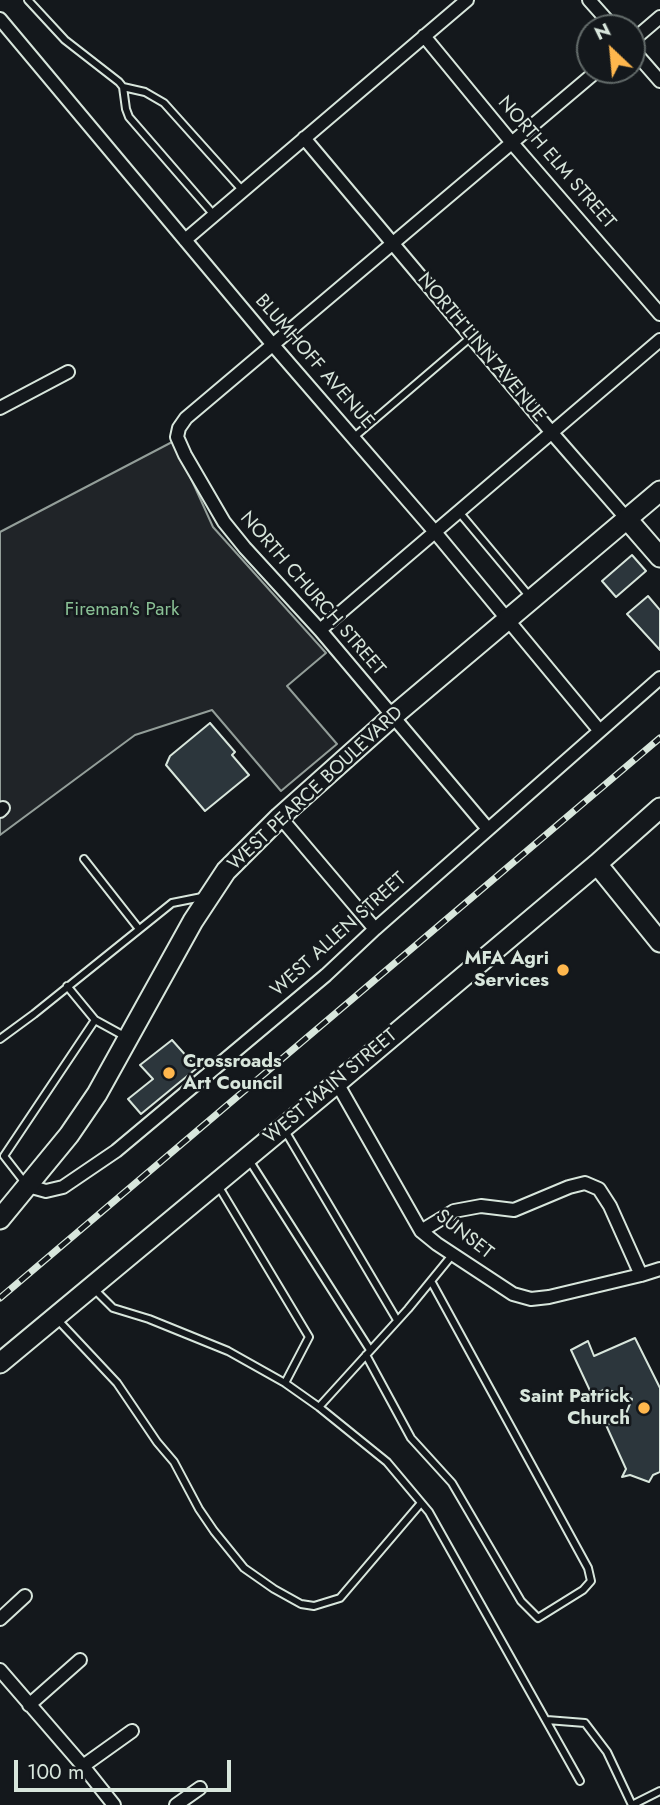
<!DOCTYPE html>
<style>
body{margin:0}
#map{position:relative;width:660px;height:1805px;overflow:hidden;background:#14181c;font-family:Jost,sans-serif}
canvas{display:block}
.north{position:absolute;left:576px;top:14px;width:70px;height:70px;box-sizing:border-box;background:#14181c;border:2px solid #626a69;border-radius:50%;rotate:334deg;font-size:19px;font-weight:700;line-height:28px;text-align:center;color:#d8e6dc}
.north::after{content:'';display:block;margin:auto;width:24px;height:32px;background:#ffb74d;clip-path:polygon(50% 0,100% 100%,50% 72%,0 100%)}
.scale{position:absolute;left:14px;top:1760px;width:217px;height:32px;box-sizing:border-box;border:4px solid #d8e6dc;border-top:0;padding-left:9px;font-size:21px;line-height:24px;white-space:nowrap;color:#d8e6dc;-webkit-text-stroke:5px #14181c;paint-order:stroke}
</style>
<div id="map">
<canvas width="660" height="1805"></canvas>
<div class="north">N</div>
<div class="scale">100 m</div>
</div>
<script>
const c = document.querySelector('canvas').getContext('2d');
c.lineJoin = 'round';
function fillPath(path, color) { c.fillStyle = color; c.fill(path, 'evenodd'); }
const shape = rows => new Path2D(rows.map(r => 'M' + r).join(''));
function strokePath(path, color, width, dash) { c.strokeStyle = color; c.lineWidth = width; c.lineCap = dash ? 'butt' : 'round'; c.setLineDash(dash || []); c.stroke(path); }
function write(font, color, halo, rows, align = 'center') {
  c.font = font + ' Jost,sans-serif'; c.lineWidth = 5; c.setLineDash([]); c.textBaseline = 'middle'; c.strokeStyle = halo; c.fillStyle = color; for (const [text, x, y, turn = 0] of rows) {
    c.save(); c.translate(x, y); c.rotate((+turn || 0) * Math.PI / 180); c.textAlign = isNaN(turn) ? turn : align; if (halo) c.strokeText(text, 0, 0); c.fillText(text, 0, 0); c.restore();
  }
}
const green = shape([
 [174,441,213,527,326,653,287,686,337,744,281,791,212,710,135,735,0,835,0,532,174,441]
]);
const building = shape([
 [632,555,646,571,616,597,602,581,632,555],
 [648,596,660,610,660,650,627,614,648,596],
 [210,723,235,752,232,755,249,775,205,811,166,765,170,756,210,723],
 [172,1040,197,1068,141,1114,128,1099,153,1079,140,1065,172,1040],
 [635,1338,660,1388,660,1472,653,1475,649,1482,630,1475,622,1477,626,1469,606,1425,625,1416,632,1399,606,1389,592,1395,571,1350,588,1341,594,1356,635,1338]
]);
const lane = shape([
 [28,0,65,40,119,82,123,87,126,109,129,117,214,215],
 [123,87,145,92,164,103,243,191],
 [353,438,471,337],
 [459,512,530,597],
 [84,859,139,929],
 [67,986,95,1020],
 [0,1039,34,1014,172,903,202,897],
 [284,1129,397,1320],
 [249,1160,370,1350],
 [25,1183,4,1156,95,1020,126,1037],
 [219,1187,309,1337,285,1383],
 [93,1288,113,1308,149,1319,228,1351,285,1383,319,1407,387,1462,429,1512,580,1781],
 [56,1318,117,1383,157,1442,174,1462,199,1509,214,1531,244,1568,274,1589,301,1604,314,1606,340,1598,421,1503],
 [366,1355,411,1438,452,1483,521,1601,538,1618,583,1590,591,1581,588,1568,431,1281],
 [319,1407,408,1309,453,1254],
 [547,1720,585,1723,607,1752,632,1805],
 [632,1805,660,1791]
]);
const street = shape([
 [589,0,614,28],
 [0,19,273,345,435,532,599,730],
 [424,36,512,143,660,314],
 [632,41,660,17],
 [632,49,660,81],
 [304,138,552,433,627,519],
 [185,240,467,0],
 [0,408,68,372],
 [320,630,660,340],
 [0,811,3,808],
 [280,817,375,929],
 [488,829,320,630,245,548,224,522,185,455,177,437,179,428,186,418,598,70],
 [337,1083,421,1231,437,1244,513,1294,531,1299,549,1297,641,1275,660,1269],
 [28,1186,46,1191,63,1187,116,1151,326,975,375,929,660,678],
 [421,1231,454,1211,481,1206,514,1210,569,1187,585,1183,599,1189,610,1206,641,1275],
 [0,1619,25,1596],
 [0,1670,83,1766,114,1805],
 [29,1705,80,1660],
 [83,1766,132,1731],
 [176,1805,200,1788]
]);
const secondary = shape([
 [627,519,660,557],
 [597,864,660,942],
 [0,1219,69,1135,97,1094,193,921,226,871,280,817,392,717,660,491],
 [0,1363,337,1083,597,864,660,808]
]);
const rail = shape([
 [0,1298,660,738]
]);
const markers = [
 [563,970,7,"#ffb74d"],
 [169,1073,7,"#ffb74d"],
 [644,1408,7,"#ffb74d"]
];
const streetNames = [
 ["NORTH ELM STREET",556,163,49],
 ["NORTH LINN AVENUE",481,348,50],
 ["BLUMHOFF AVENUE",314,362,49],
 ["NORTH CHURCH STREET",312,594,49],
 ["WEST PEARCE BOULEVARD",316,789,-43],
 ["WEST ALLEN STREET",339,935,-42],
 ["WEST MAIN STREET",331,1087,-40],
 ["SUNSET",464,1235,38]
];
const parkNames = [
 ["Fireman's Park",122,610]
];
const poiNames = [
 ["MFA Agri",549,959],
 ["Services",549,981],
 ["Crossroads",183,1062,"left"],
 ["Art Council",183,1084,"left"],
 ["Saint Patrick",630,1397],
 ["Church",630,1419]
];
fillPath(green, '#202428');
strokePath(green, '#939e99', 2);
fillPath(building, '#2c363c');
strokePath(building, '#d8e6dc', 2);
strokePath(lane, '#d8e6dc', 10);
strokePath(street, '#d8e6dc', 16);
strokePath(secondary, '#d8e6dc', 23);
strokePath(lane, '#14181c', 6);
strokePath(street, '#14181c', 12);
strokePath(secondary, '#14181c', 19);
strokePath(rail, '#d8e6dc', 7);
strokePath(rail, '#14181c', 4.5, [13]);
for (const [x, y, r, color] of markers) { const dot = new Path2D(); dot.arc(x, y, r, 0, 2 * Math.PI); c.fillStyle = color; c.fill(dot); strokePath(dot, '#14181c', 2.5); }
write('19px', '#d8e6dc', '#14181c', streetNames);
write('19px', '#8ac095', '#14181c', parkNames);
write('bold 19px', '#d8e6dc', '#14181c', poiNames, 'right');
</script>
